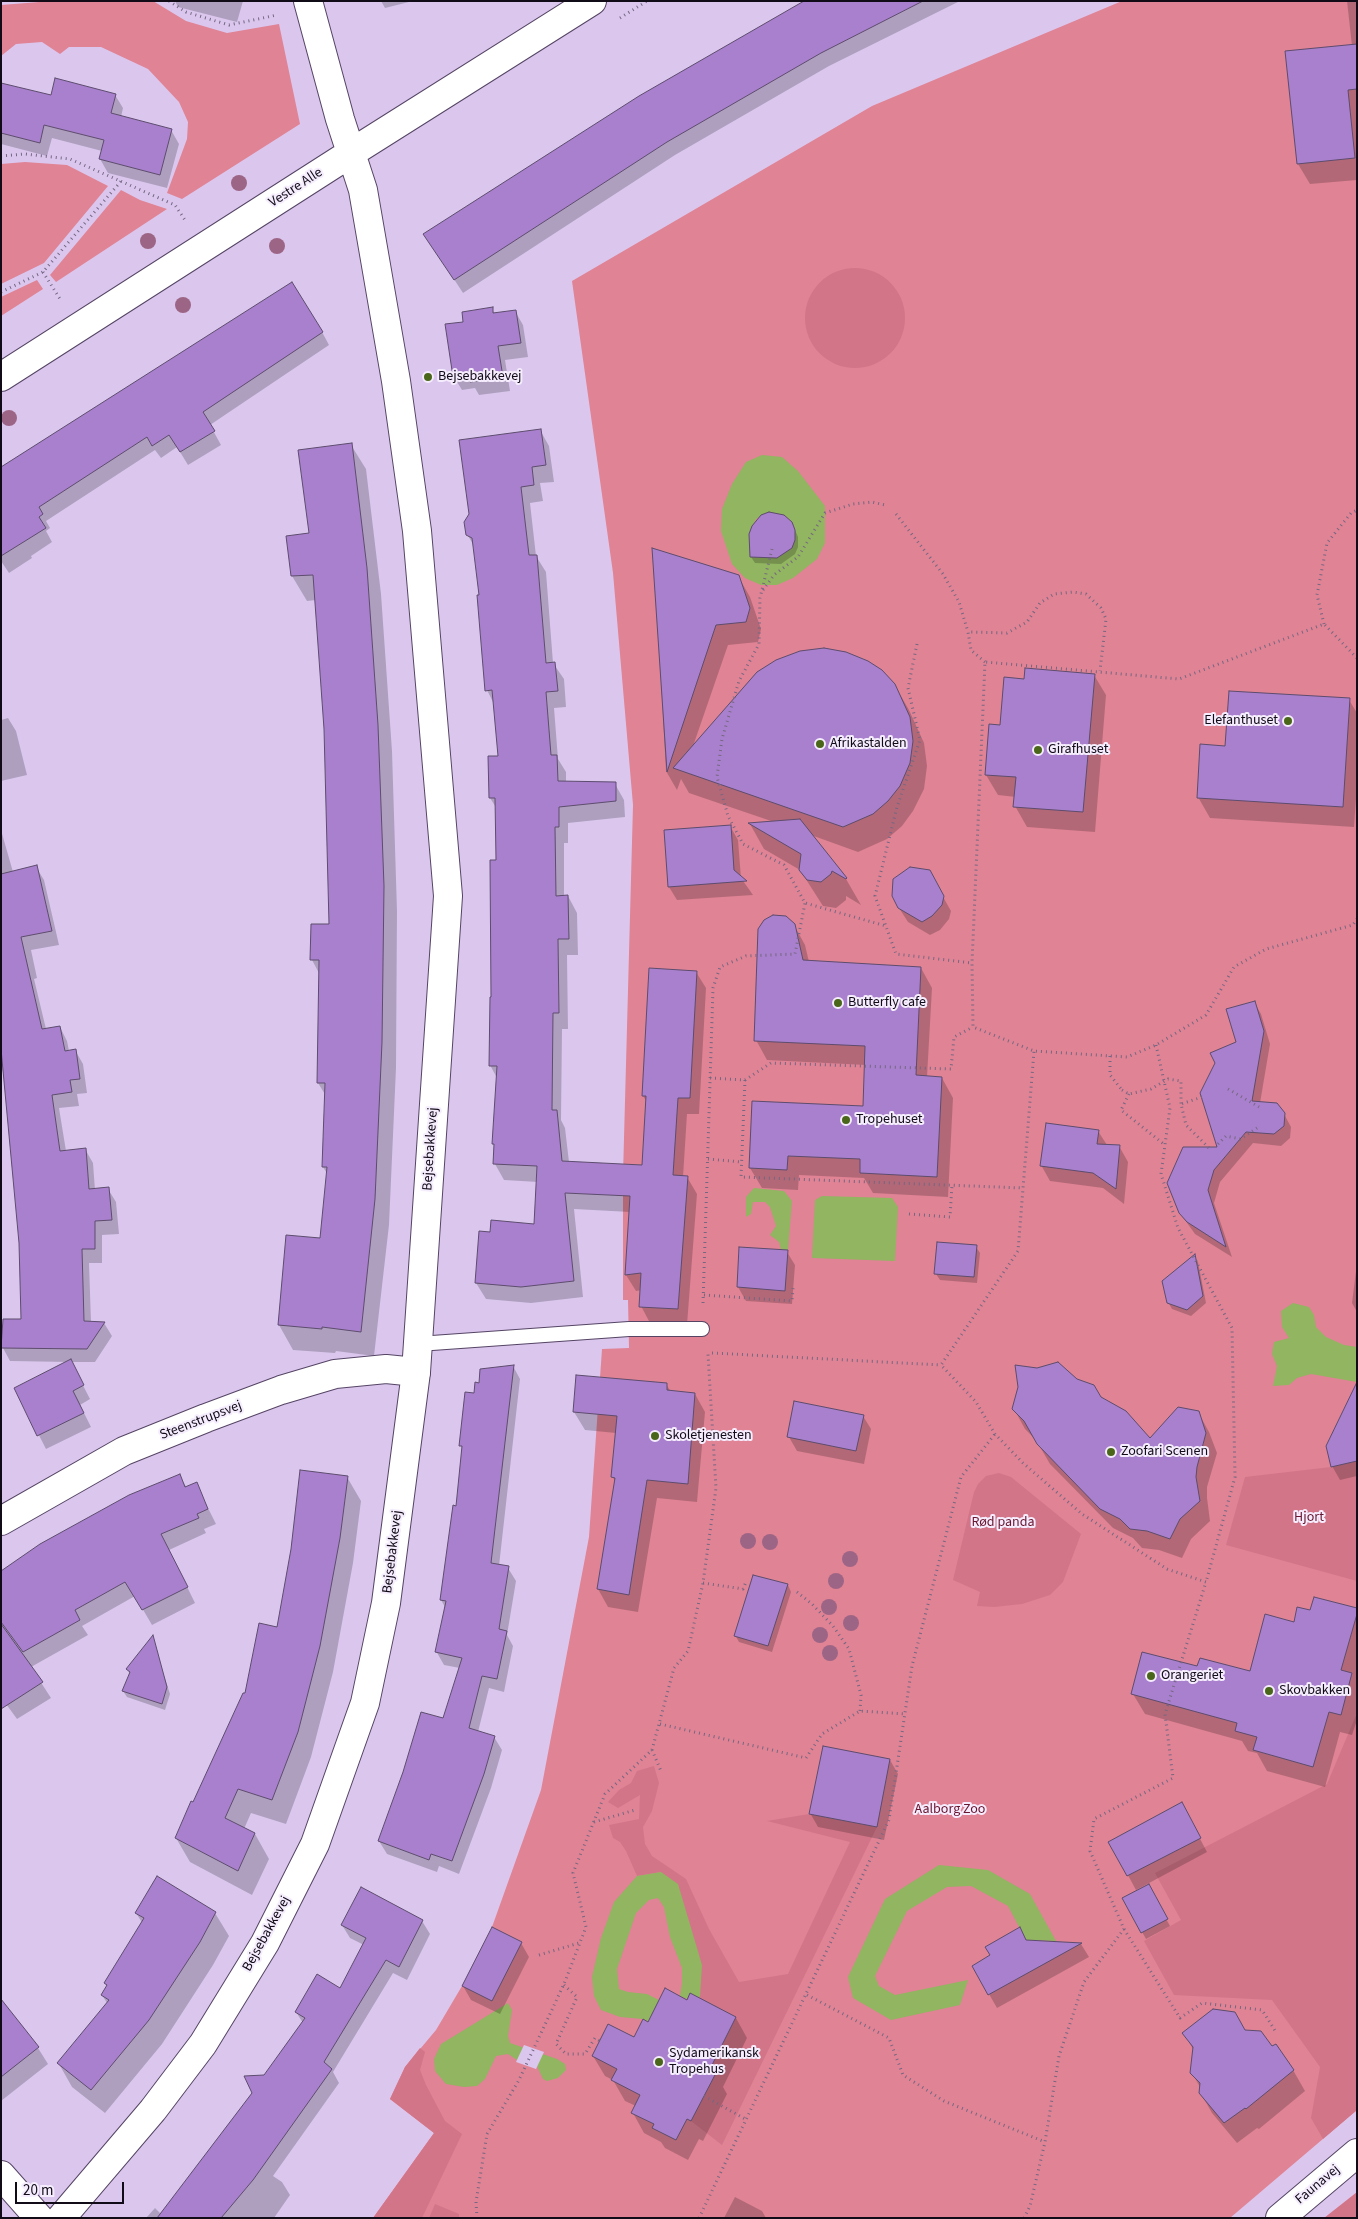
<!DOCTYPE html>
<meta charset="utf-8">
<style>
body{margin:0}
#map{position:relative;width:1358px;height:2219px;overflow:hidden;background:#dbc7ee;font-family:"Source Sans 3",sans-serif}
canvas{display:block}
.frame{position:absolute;inset:0;border:2px solid #110a17;pointer-events:none}
.scale{position:absolute;left:15px;top:2182px;width:109px;height:22px;box-sizing:border-box;border:2px solid #110a17;border-top:0;padding-left:6px;font-size:15px;line-height:18px;white-space:nowrap;color:#110a17;-webkit-text-stroke:4px #f5edfd;paint-order:stroke}
</style>
<div id="map">
<canvas width="1358" height="2219"></canvas>
<div class="frame"></div>
<div class="scale">20 m</div>
</div>
<script>
const c = document.querySelector('canvas').getContext('2d');
c.lineJoin = 'round';
function fillPath(path, color) { c.fillStyle = color; c.fill(path, 'evenodd'); }
const shape = rows => new Path2D(rows.map(r => 'M' + r).join(''));
function strokePath(path, color, width, dash) { c.strokeStyle = color; c.lineWidth = width; c.lineCap = dash ? 'butt' : 'round'; c.setLineDash(dash || []); c.stroke(path); }
function write(font, color, halo, rows, align = 'center') {
  c.font = font + ' "Source Sans 3",sans-serif'; c.lineWidth = 4; c.setLineDash([]); c.textBaseline = 'middle'; c.strokeStyle = halo; c.fillStyle = color; for (const [text, x, y, turn = 0] of rows) {
    c.save(); c.translate(x, y); c.rotate((+turn || 0) * Math.PI / 180); c.textAlign = isNaN(turn) ? turn : align; if (halo) c.strokeText(text, 0, 0); c.fillText(text, 0, 0); c.restore();
  }
}
const green = shape([
 [52,1,153,1,186,21,227,33,279,24,300,124,182,199,167,193,187,139,188,122,179,102,148,69,101,47,69,47,60,54,42,42,16,44,1,56,1,5],
 [1122,1,1357,1,1357,2110,1230,2218,373,2218,434,2133,390,2099,405,2067,436,2030,462,1986,492,1927,541,1790,589,1537,602,1349,629,1348,628,1300,623,1300,623,1175,633,805,613,573,572,281,872,106],
 [25,162,67,165,108,186,44,263,1,284,1,164],
 [121,190,140,200,167,209,56,282,50,275],
 [37,280,43,289,1,316,1,297]
]);
const forest = shape([
 '805 318a50 50 0 1 1 100 0a50 50 0 1 1-100 0Z',
 [1357,1461,1357,1581,1226,1545,1245,1477,1331,1467],
 [999,1473,1011,1477,1081,1534,1063,1582,1050,1595,1022,1604,994,1607,977,1606,980,1592,953,1580,974,1492,978,1484,986,1476],
 [1357,1713,1357,2110,1323,2139,1311,2118,1320,2067,1272,2000,1174,1995,1144,1941,1181,1920,1155,1873,1327,1784],
 [654,1766,659,1783,652,1811,643,1827,645,1844,652,1856,686,1879,709,1929,739,1982,788,1974,850,1842,767,1821,809,1814,877,1827,722,2145,691,2121,716,2073,710,2069,733,2023,711,2012,699,1998,661,1872,637,1876,626,1851,620,1842,613,1838,609,1825,639,1819,640,1795,618,1808,608,1802,619,1790,631,1783,637,1771],
 [420,2048,425,2052,420,2070,426,2085,445,2121,462,2134,422,2218,373,2218,434,2133,390,2099,405,2067],
 [1357,2192,1357,2218,1324,2218],
 [435,2204,459,2214,459,2218,429,2218]
]);
const water = shape([
 [762,455,782,457,798,471,825,506,825,543,817,559,793,578,777,585,761,585,745,578,732,564,721,531,722,509,732,484,746,462],
 [769,512,784,515,792,522,795,530,795,540,792,548,777,558,767,558,760,555,749,534,756,519],
 [754,1188,784,1191,792,1201,788,1250,781,1250,779,1242,770,1235,776,1226,770,1207,765,1202,753,1202,751,1214,746,1217,746,1197],
 [822,1196,892,1198,898,1207,895,1261,812,1258,815,1200],
 [1293,1303,1309,1307,1314,1315,1316,1327,1326,1337,1344,1345,1357,1347,1357,1382,1311,1374,1297,1378,1289,1385,1273,1386,1277,1366,1272,1354,1274,1342,1289,1338,1282,1327,1281,1311],
 [939,1865,988,1870,1030,1894,1056,1941,1026,1940,1008,1906,971,1886,947,1887,907,1911,875,1976,879,1986,895,1995,968,1980,960,2005,891,2020,853,1998,848,1977,885,1899],
 [661,1872,678,1884,702,1965,700,1996,699,1998,690,1994,687,1999,680,1996,682,1983,682,1968,670,1937,664,1907,658,1898,649,1900,636,1913,617,1969,619,1989,628,1992,647,1994,659,2000,649,2022,643,2019,620,2017,601,2010,594,1996,592,1977,601,1938,614,1902,637,1876],
 [508,2003,512,2010,508,2036,510,2043,557,2059,565,2064,566,2070,558,2078,547,2081,543,2079,537,2066,517,2060,508,2054,496,2056,485,2079,477,2086,464,2087,446,2084,435,2071,434,2059,441,2044]
]);
const pier = shape([
 [524,2045,544,2052,536,2069,516,2062]
]);
const shadow = shape([
 [175,1,243,1,237,22,178,7],
 [381,1,413,1,385,8],
 [807,1,960,1,829,66,675,155,463,293,425,235],
 [1347,1,1357,1,1357,180,1310,184,1298,164,1352,46],
 [1,84,52,97,115,95,123,108,121,117,171,130,179,144,167,188,108,173,100,159,102,151,52,138,47,156,1,144],
 [492,309,495,314,515,311,523,325,528,357,505,360,510,391,479,395,475,388,462,390,454,377,464,323],
 [322,332,329,345,210,425,221,445,188,465,177,447,161,458,155,450,46,521,50,528,46,531,52,542,31,556,32,558,9,573,1,561,1,477],
 [540,430,549,446,554,482,540,483,543,501,530,503,536,556,546,572,553,663,564,679,566,707,554,708,558,759,566,772,566,782,615,784,624,800,625,817,568,823,568,843,564,843,564,897,568,896,577,913,578,955,567,955,568,1029,562,1029,561,1120,565,1128,569,1162,643,1166,647,1102,643,1096,696,972,706,988,699,1114,687,1114,683,1177,687,1177,697,1194,687,1325,650,1323,641,1306,642,1290,636,1291,626,1275,630,1212,574,1209,583,1297,531,1303,486,1299,476,1283,491,1234,535,1225,538,1182,504,1180,495,1164,496,1148,493,1144,497,1078,490,1065,497,861,497,809,490,798,489,758,499,757,494,704,487,690,480,596,474,546,467,534],
 [351,445,366,469,381,594,392,751,397,911,396,1068,389,1225,374,1356,336,1351,335,1353,293,1350,279,1325,321,1239,328,1175,323,1167,326,1096,318,1083,320,975,312,960,330,925,325,729,316,600,307,601,292,576],
 [795,530,798,537,798,547,795,554,781,564,755,563,751,557],
 [654,550,738,576,750,597,761,629,758,642,728,645,692,749,894,684,909,710,924,743,927,766,924,789,913,811,902,826,887,839,858,852,811,835,846,879,861,905,846,896,846,900,836,908,823,906,800,870,764,849,750,824,774,822,689,793,681,779,677,790,666,771],
 [1094,675,1106,695,1095,832,1027,827,1015,806,1016,797,998,795,986,775,1001,727,1025,681],
 [1349,700,1357,713,1357,784,1354,827,1210,818,1198,797,1227,747],
 [8,718,16,731,27,775,1,781,1,720],
 [730,826,738,840,741,878,753,895,677,900,669,887],
 [1,830,13,872,36,867,44,880,59,945,31,950,37,978,34,979,46,1029,60,1027,67,1041,69,1051,75,1050,83,1064,87,1093,77,1094,79,1106,59,1108,66,1151,85,1149,93,1163,95,1190,108,1189,116,1202,119,1234,102,1235,102,1263,89,1263,91,1322,104,1323,112,1336,95,1362,71,1362,90,1399,80,1405,91,1427,46,1449,15,1388,69,1362,10,1361,3,1348,22,1321,21,1250,5,1080,1,1065],
 [929,872,951,911,949,919,940,930,930,935,908,922,899,908],
 [794,925,805,945,809,962,921,968,932,988,927,1077,942,1078,953,1098,948,1197,873,1193,864,1178,799,1175,798,1190,762,1188,750,1168,864,1108,866,1065,767,1060,756,1040],
 [1254,1002,1261,1014,1270,1044,1260,1103,1284,1114,1291,1127,1290,1138,1281,1146,1253,1143,1220,1182,1214,1203,1232,1257,1195,1234,1180,1213,1219,1149,1237,1043],
 [1098,1131,1107,1145,1119,1146,1128,1162,1124,1204,1103,1188,1050,1181,1041,1165],
 [976,1247,980,1253,977,1283,940,1280,936,1274],
 [787,1252,795,1265,792,1304,746,1301,738,1287],
 [1194,1256,1198,1262,1206,1303,1191,1316,1172,1309,1168,1302],
 [1357,1263,1357,1312,1352,1303],
 [513,1366,520,1379,499,1566,508,1568,516,1581,507,1635,513,1646,504,1692,489,1688,478,1732,494,1737,502,1750,491,1788,459,1874,439,1866,437,1872,387,1854,379,1841,444,1719,460,1668,444,1665,436,1651,445,1607,441,1600,457,1507,463,1450,461,1445,480,1384],
 [666,1384,671,1392,695,1394,705,1412,697,1502,657,1498,638,1612,608,1607,598,1589,615,1482,613,1477,616,1433,585,1430,574,1412],
 [1100,1398,1150,1440,1198,1412,1209,1432,1217,1453,1207,1487,1207,1498,1210,1521,1191,1539,1182,1558,1159,1550,1142,1548,1133,1538,1113,1528,1050,1464,1036,1440,1025,1429,1014,1409],
 [863,1416,871,1429,864,1464,797,1451,789,1437],
 [1357,1420,1357,1476,1340,1480,1332,1466],
 [179,1475,187,1488,196,1484,216,1524,204,1529,206,1533,169,1550,195,1603,152,1625,135,1596,82,1626,88,1635,31,1667,51,1698,17,1719,1,1697,1,1572],
 [347,1477,361,1501,353,1563,333,1672,311,1757,286,1824,251,1813,244,1829,255,1834,269,1859,252,1895,190,1862,176,1838,278,1628],
 [788,1585,791,1592,772,1652,739,1642,735,1635],
 [1357,1610,1357,1720,1352,1735,1340,1732,1325,1787,1267,1771,1257,1753,1248,1751,1242,1741,1145,1714,1133,1694,1198,1668,1250,1673,1294,1623,1311,1612],
 [152,1638,170,1694,165,1710,127,1697,123,1691,131,1675,127,1669],
 [890,1760,898,1774,884,1840,818,1827,810,1813],
 [1189,1818,1207,1852,1136,1890,1110,1842],
 [1148,1886,1170,1926,1146,1939,1124,1899],
 [136,1913,215,1913,229,1936,213,1965,162,2044,105,2113,72,2087,59,2064,107,2003,102,1995,107,1987,105,1983,143,1924],
 [422,1921,430,1934,407,1980,393,1973,333,2072,339,2083,273,2176,282,2182,290,2195,274,2218,146,2218,155,2208,161,2214,265,2076,303,2023,296,2012,340,1990,364,1945,350,1938,342,1925],
 [1020,1929,1027,1941,1081,1944,1089,1957,997,2008,973,1966,992,1956],
 [521,1943,529,1957,500,2014,471,2000,463,1986],
 [691,1995,736,2018,747,2038,723,2087,727,2094,703,2141,699,2139,688,2160,665,2148,661,2142,644,2133,633,2113,636,2106,625,2101,613,2080,605,2076,593,2056,635,2039,649,2024,687,2001],
 [1,2001,38,2048,48,2064,1,2101],
 [1245,2031,1272,2048,1293,2070,1305,2091,1259,2129,1257,2128,1237,2143,1212,2113,1200,2092,1201,2089,1192,2073,1194,2051,1184,2033],
 [735,2197,762,2211,766,2218,724,2218]
]);
const building = shape([
 [804,1,923,1,821,53,667,142,454,280,423,234,639,96,804,1],
 [1357,44,1357,89,1348,90,1355,158,1297,164,1285,51,1357,44],
 [55,78,116,94,111,113,172,129,160,175,99,159,104,140,44,125,40,143,1,133,1,83,51,95,55,78],
 [292,282,323,332,203,412,215,431,180,452,169,435,152,446,147,437,39,507,43,514,39,517,46,528,1,556,1,467,292,282],
 [493,307,493,313,516,310,521,343,498,346,503,377,470,382,469,374,453,377,445,324,463,322,462,312,493,307],
 [541,429,546,465,532,467,534,485,521,487,529,555,537,555,546,663,555,662,558,691,546,692,551,755,557,755,558,781,616,782,616,801,559,807,559,827,555,827,556,896,568,895,569,939,558,939,559,1013,553,1013,552,1110,557,1110,562,1161,642,1165,646,1096,642,1096,649,968,697,971,690,1098,678,1098,673,1175,688,1176,678,1309,639,1307,641,1273,625,1275,630,1196,565,1193,574,1281,521,1287,475,1283,479,1231,490,1232,491,1220,534,1224,537,1166,493,1164,494,1144,492,1144,497,1066,489,1066,490,997,491,997,490,860,496,860,495,798,489,798,488,756,498,756,492,690,485,691,477,595,479,595,472,538,466,535,464,522,469,514,459,440,541,429],
 [352,443,367,568,378,725,384,886,382,1042,375,1199,361,1332,322,1327,322,1329,278,1325,286,1235,320,1238,327,1167,322,1167,325,1083,317,1083,319,960,310,960,311,924,329,924,324,729,313,575,291,576,286,536,309,533,298,450,352,443],
 [769,512,784,515,792,522,795,530,795,540,792,548,777,558,750,557,749,534,752,526,761,515,769,512],
 [652,548,739,575,750,608,746,622,716,625,667,772,652,548],
 [824,648,846,652,868,661,882,670,895,684,910,717,913,741,910,763,900,786,888,801,873,814,843,827,673,768,757,672,776,660,800,651,824,648],
 [1025,668,1095,674,1083,812,1013,807,1016,777,985,775,989,724,1000,725,1004,677,1024,679,1025,668],
 [1229,691,1350,698,1343,807,1197,798,1200,744,1225,746,1229,691],
 [800,819,847,878,846,879,832,871,831,874,821,882,807,880,799,870,801,854,748,823,800,819],
 [731,825,734,870,747,881,668,887,664,830,731,825],
 [37,865,52,931,21,937,42,1029,60,1026,65,1051,76,1049,80,1079,70,1080,72,1092,52,1095,60,1151,86,1148,89,1189,109,1187,112,1220,95,1221,95,1249,82,1249,84,1321,105,1322,87,1349,1,1348,3,1319,21,1319,19,1243,1,1049,1,874,37,865],
 [910,867,930,870,944,896,942,905,932,916,922,922,898,908,892,896,893,879,910,867],
 [773,915,786,916,795,924,803,960,921,967,916,1075,942,1077,937,1177,860,1173,860,1159,788,1156,787,1170,749,1168,752,1101,863,1106,865,1046,754,1041,758,929,764,920,773,915],
 [1255,1001,1264,1031,1252,1101,1277,1103,1285,1113,1284,1126,1274,1134,1246,1132,1214,1170,1208,1190,1226,1247,1187,1222,1179,1213,1167,1183,1183,1147,1217,1147,1200,1093,1215,1063,1210,1053,1236,1042,1226,1009,1255,1001],
 [1046,1123,1099,1130,1097,1144,1120,1145,1116,1189,1093,1173,1040,1166,1046,1123],
 [937,1242,977,1245,974,1277,934,1274,937,1242],
 [739,1247,788,1250,785,1291,737,1287,739,1247],
 [1195,1254,1203,1296,1187,1310,1167,1303,1162,1281,1195,1254],
 [71,1359,84,1385,73,1391,84,1413,37,1436,14,1388,71,1359],
 [1058,1362,1077,1379,1094,1385,1101,1397,1126,1411,1150,1438,1178,1407,1199,1411,1206,1433,1197,1467,1196,1477,1200,1501,1180,1519,1170,1539,1147,1531,1130,1529,1120,1519,1100,1509,1037,1444,1024,1421,1012,1409,1018,1387,1015,1365,1037,1368,1058,1362],
 [514,1365,491,1563,509,1566,499,1629,507,1631,497,1679,482,1676,469,1728,495,1736,484,1774,452,1861,431,1854,429,1860,378,1841,403,1772,421,1712,443,1718,462,1658,435,1652,446,1601,440,1600,453,1505,456,1506,462,1446,459,1446,465,1392,474,1393,475,1382,479,1383,480,1369,514,1365],
 [576,1375,667,1383,667,1390,695,1393,688,1484,647,1480,629,1595,597,1589,615,1478,611,1477,617,1416,573,1412,576,1375],
 [1357,1382,1357,1461,1331,1467,1326,1446,1357,1382],
 [794,1401,864,1415,856,1451,787,1437,794,1401],
 [300,1470,348,1476,340,1538,320,1646,298,1732,272,1800,238,1789,225,1818,255,1833,238,1871,175,1838,191,1801,193,1802,243,1693,245,1693,259,1623,277,1627,291,1549,300,1470],
 [180,1474,185,1487,197,1482,208,1509,197,1514,199,1518,161,1534,188,1587,142,1610,125,1582,75,1610,80,1620,23,1652,1,1622,1,1571,40,1544,129,1495,180,1474],
 [753,1575,788,1584,768,1646,734,1636,753,1575],
 [1314,1597,1357,1608,1357,1614,1341,1670,1352,1673,1341,1715,1329,1712,1313,1767,1253,1750,1257,1737,1235,1731,1237,1723,1131,1694,1142,1652,1197,1666,1200,1658,1250,1671,1265,1614,1294,1622,1297,1607,1310,1610,1314,1597],
 [1,1624,43,1682,1,1709,1,1624],
 [153,1635,167,1687,162,1704,122,1691,130,1672,126,1669,153,1635],
 [823,1746,890,1759,877,1827,809,1814,823,1746],
 [1182,1802,1201,1838,1127,1876,1108,1842,1182,1802],
 [157,1876,216,1912,200,1942,149,2020,91,2090,57,2063,109,2000,101,1995,107,1985,104,1983,144,1918,135,1913,157,1876],
 [1149,1884,1168,1919,1141,1933,1122,1898,1149,1884],
 [361,1887,423,1920,399,1967,386,1960,324,2062,332,2069,253,2180,221,2218,157,2218,252,2093,244,2076,264,2075,305,2018,295,2012,317,1974,340,1988,366,1938,341,1925,361,1887],
 [492,1927,522,1942,492,2001,462,1986,492,1927],
 [1020,1927,1026,1940,1082,1943,988,1995,972,1966,990,1955,985,1947,1020,1927],
 [665,1988,687,2000,690,1993,736,2017,710,2069,716,2073,691,2121,687,2119,676,2140,652,2128,654,2124,631,2113,640,2095,611,2080,617,2069,592,2056,608,2024,634,2037,643,2019,648,2022,665,1988],
 [1,1999,39,2047,1,2077,1,1999],
 [1213,2009,1235,2012,1245,2030,1261,2031,1272,2046,1276,2044,1294,2070,1246,2109,1245,2108,1224,2123,1199,2093,1200,2083,1190,2073,1193,2047,1182,2033,1213,2009]
]);
const path = shape([
 [169,1,186,12,229,25,277,15],
 [620,18,647,1],
 [1,156,25,154,70,159,175,205,185,220],
 [43,272,60,299],
 [1,292,43,272,122,180],
 [896,514,943,574,959,602,968,632],
 [772,549,760,598,759,644,739,681,722,739,717,777,728,816,743,844,784,865,805,903,886,926],
 [763,590,774,575,798,557,825,513,853,504,872,502,885,505],
 [1324,624,1317,595,1327,543,1351,513,1357,510],
 [917,644,908,688,920,740,897,807,875,896,896,954,972,963],
 [1357,658,1324,624,1179,679,985,662,972,963,973,1027,1034,1051,1127,1057,1156,1045,1206,1015,1234,967,1266,949,1353,925,1357,919],
 [985,662,971,650,968,632,1007,633,1027,622,1040,603,1054,594,1073,592,1086,594,1101,608,1106,619,1100,671],
 [1156,1045,1170,1108,1161,1174,1178,1228,1232,1328,1235,1477,1206,1582],
 [1110,1056,1110,1075,1122,1090],
 [710,1078,745,1080,771,1063,951,1069,954,1037,973,1027],
 [745,1080,741,1177,1023,1188],
 [1228,1089,1259,1107],
 [1129,1094,1121,1110,1165,1145],
 [1202,1097,1181,1104,1186,1125,1209,1148],
 [1218,1144,1226,1136,1240,1139,1257,1128],
 [708,1159,742,1162],
 [909,1214,950,1217,952,1185],
 [704,1295,792,1301,793,1288],
 [703,1303,713,988,720,967,746,956,795,954,805,903],
 [712,1353,941,1365],
 [703,1583,743,1589,746,1582],
 [797,1592,812,1604,833,1626,849,1649,861,1695,860,1711],
 [660,1724,806,1758,822,1734,860,1711,905,1714],
 [652,1750,661,1771],
 [594,1822,635,1810],
 [1124,1929,1180,2018,1202,2003,1262,2010,1276,2032],
 [539,1955,579,1943],
 [564,1985,577,1997,556,2044,566,2054,585,2054,595,2038,600,2041],
 [807,1995,889,2038,903,2075,944,2101,1045,2142],
 [704,2096,747,2120],
 [477,2218,476,2202,487,2134,519,2080,564,1984,586,1927,573,1873,605,1794,652,1750,674,1668,688,1651,703,1583,716,1488,708,1354],
 [699,2218,889,1820,912,1666,961,1477,995,1434],
 [1024,2218,1030,2206,1045,2142,1059,2056,1084,1982,1124,1929,1090,1851,1094,1819,1173,1778,1165,1714,1206,1582,1167,1569,1082,1514,1023,1463,995,1434,976,1402,941,1365,1018,1251,1034,1051]
]);
const service = shape([
 [418,1344,629,1329,702,1329]
]);
const minor = shape([
 [1,1521,124,1451,206,1418,281,1390,335,1374,386,1369,416,1372],
 [1,2175,39,2218],
 [1280,2218,1357,2153]
]);
const tertiary = shape([
 [1,377,351,153,592,1],
 [61,2218,153,2110,203,2044,265,1943,315,1844,365,1703,386,1603,416,1372,448,896,417,531,396,381,363,190,340,119,308,1]
]);
const pathBridge = shape([
 [1122,1090,1129,1094,1151,1089,1168,1079,1181,1081,1181,1104]
]);
const trees = [
 [239,183],
 [148,241],
 [277,246],
 [183,305],
 [9,418],
 [748,1541],
 [770,1542],
 [850,1559],
 [836,1581],
 [829,1607],
 [851,1623],
 [820,1635],
 [830,1653]
];
const markers = [
 [428,377,5,"#496619"],
 [1288,721,5,"#496619"],
 [820,744,5,"#496619"],
 [1038,750,5,"#496619"],
 [838,1003,5,"#496619"],
 [846,1120,5,"#496619"],
 [655,1436,5,"#496619"],
 [1111,1452,5,"#496619"],
 [1151,1676,5,"#496619"],
 [1269,1691,5,"#496619"],
 [659,2062,5,"#496619"]
];
const streetNames = [
 ["Vestre Alle",296,188,-33],
 ["Bejsebakkevej",431,1149,-86],
 ["Steenstrupsvej",201,1421,-21],
 ["Bejsebakkevej",393,1552,-83],
 ["Bejsebakkevej",267,1934,-61],
 ["Faunavej",1318,2185,-40]
];
const poiNames = [
 ["Bejsebakkevej",438,377],
 ["Elefanthuset",1278,721,"right"],
 ["Afrikastalden",830,744],
 ["Girafhuset",1048,750],
 ["Butterfly cafe",848,1003],
 ["Tropehuset",856,1120],
 ["Skoletjenesten",665,1436],
 ["Zoofari Scenen",1121,1452],
 ["Orangeriet",1161,1676],
 ["Skovbakken",1279,1691],
 ["Sydamerikansk",669,2054],
 ["Tropehus",669,2070]
];
const parkNames = [
 ["Hjort",1309,1518],
 ["Rød panda",1003,1523],
 ["Aalborg Zoo",950,1810]
];
fillPath(green, '#e08395');
fillPath(forest, '#d37588');
fillPath(water, '#91b560');
fillPath(pier, '#dbc7ee');
fillPath(shadow, '#0003');
fillPath(building, '#a980cd');
strokePath(building, '#5d4c6d', 1);
strokePath(service, '#554464', 16);
strokePath(minor, '#554464', 30);
strokePath(tertiary, '#554464', 30);
strokePath(path, '#756781', 3, [1, 4]);
strokePath(service, '#fff', 14);
strokePath(minor, '#fff', 28);
strokePath(tertiary, '#fff', 28);
strokePath(pathBridge, '#756781', 3, [1, 4]);
c.fillStyle = '#9d6585';
for (const [x, y] of trees) { c.beginPath(); c.arc(x, y, 8, 0, 2 * Math.PI); c.fill(); }
for (const [x, y, r, color] of markers) { const dot = new Path2D(); dot.arc(x, y, r, 0, 2 * Math.PI); c.fillStyle = color; c.fill(dot); strokePath(dot, '#f5edfd', 2); }
write('14px', '#110a17', '#f5edfd', streetNames);
write('14px', '#110a17', '#f5edfd', poiNames, 'left');
write('14px', '#6a152f', '#f5edfd', parkNames);
</script>
